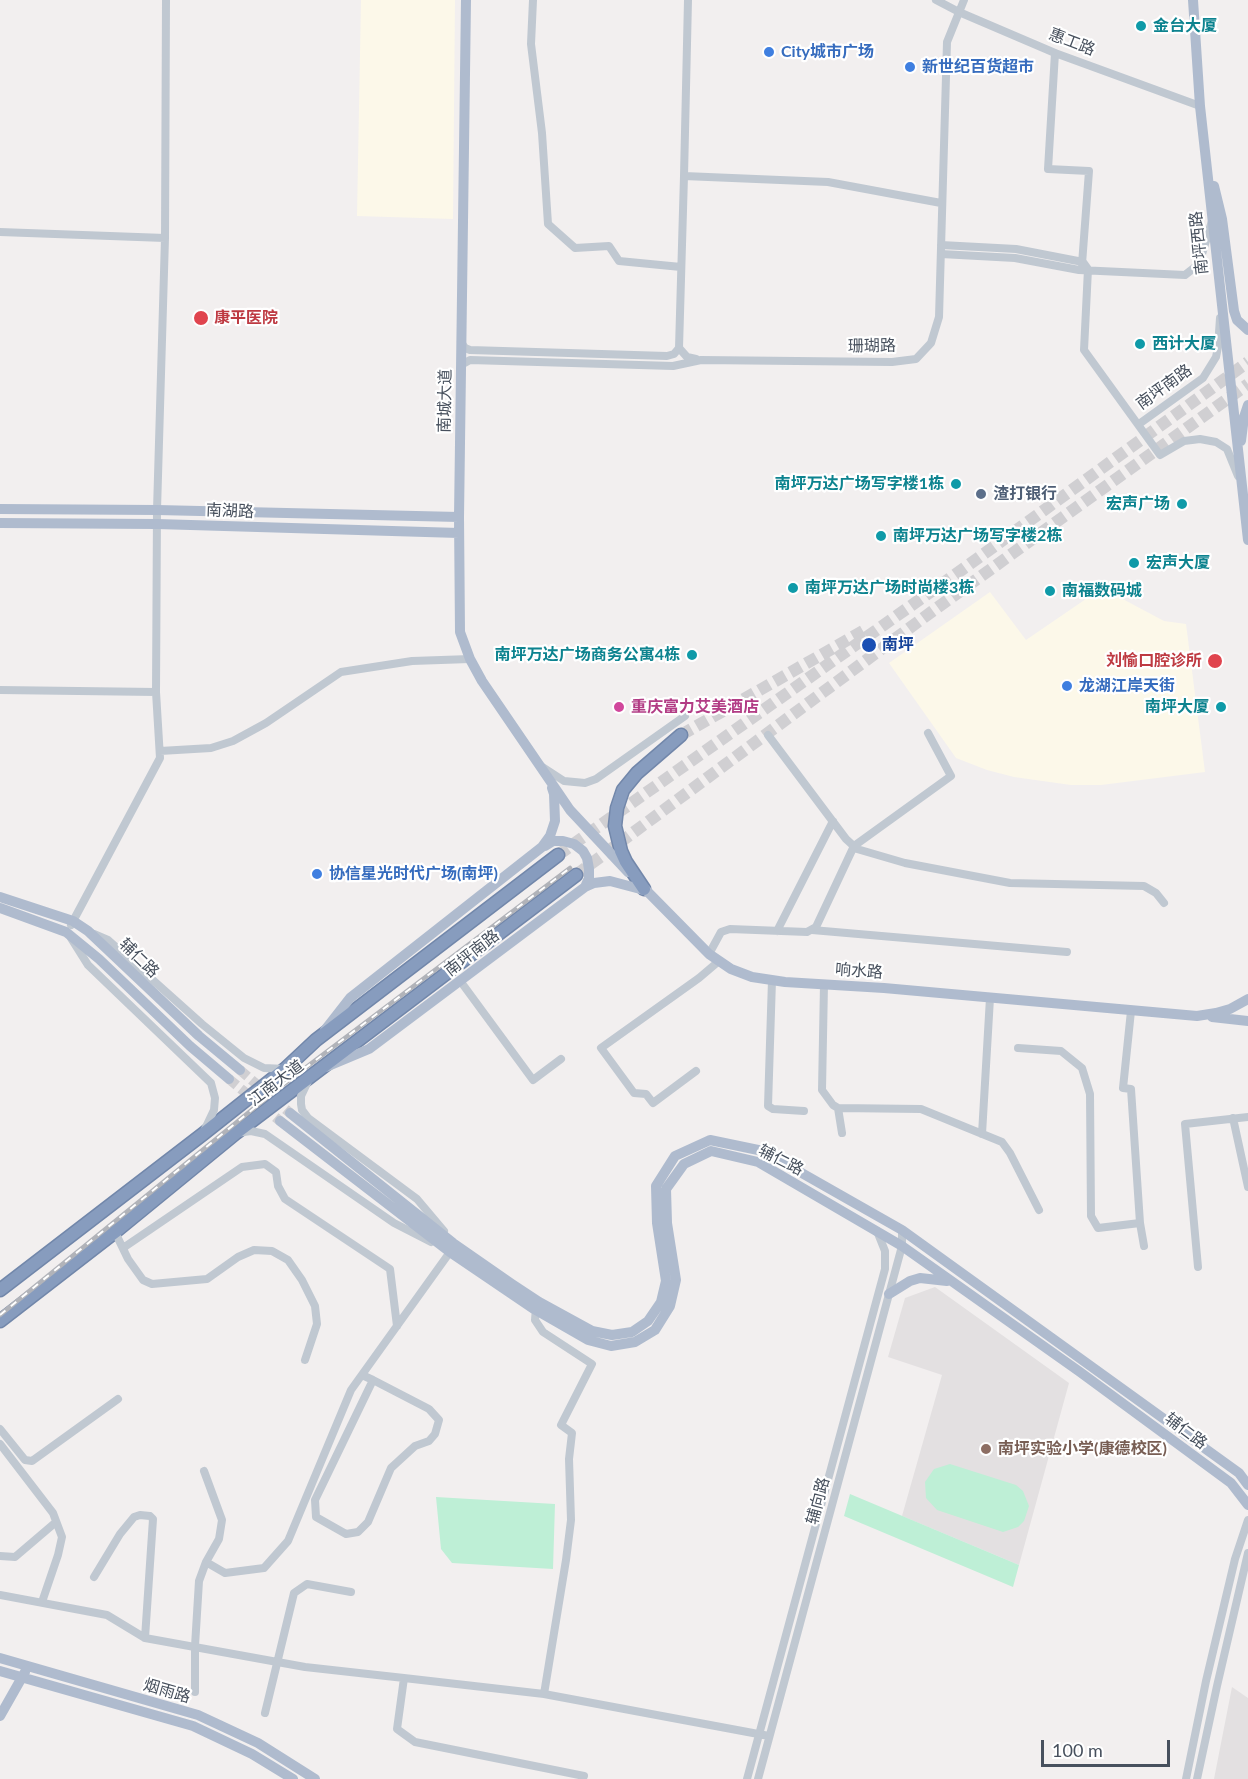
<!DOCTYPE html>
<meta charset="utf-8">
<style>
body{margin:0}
#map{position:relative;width:1248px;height:1779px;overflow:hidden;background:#f2efef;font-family:Lato,sans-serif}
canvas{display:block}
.scale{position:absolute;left:1041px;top:1740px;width:129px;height:27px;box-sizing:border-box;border:3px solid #47505d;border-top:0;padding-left:8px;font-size:18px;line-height:21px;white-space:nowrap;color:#47505d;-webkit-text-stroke:4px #fff;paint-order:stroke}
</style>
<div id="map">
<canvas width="1248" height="1779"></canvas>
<div class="scale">100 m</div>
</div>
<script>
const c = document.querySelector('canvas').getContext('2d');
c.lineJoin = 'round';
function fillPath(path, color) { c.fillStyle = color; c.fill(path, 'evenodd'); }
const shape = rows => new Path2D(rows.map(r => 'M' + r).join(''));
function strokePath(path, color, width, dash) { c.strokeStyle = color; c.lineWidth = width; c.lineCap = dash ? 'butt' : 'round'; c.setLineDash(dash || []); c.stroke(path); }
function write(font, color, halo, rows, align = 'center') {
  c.font = font + ' Lato,"Noto Sans SC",sans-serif'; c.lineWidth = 4.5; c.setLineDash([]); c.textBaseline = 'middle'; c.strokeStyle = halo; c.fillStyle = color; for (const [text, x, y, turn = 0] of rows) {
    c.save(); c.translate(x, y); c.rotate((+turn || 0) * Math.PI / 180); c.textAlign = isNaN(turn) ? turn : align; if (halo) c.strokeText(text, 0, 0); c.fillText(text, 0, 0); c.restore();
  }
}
const commercial = shape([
 [361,0,455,0,453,219,357,216],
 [1102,588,1164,621,1186,624,1205,772,1101,785,1071,785,1014,777,987,770,956,758,889,663,990,592,1026,640]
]);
const education = shape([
 [935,1287,1069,1383,1019,1565,902,1516,942,1375,888,1357,905,1298],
 [1232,1687,1248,1698,1248,1779,1214,1779]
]);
const green = shape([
 [950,1464,1016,1485,1023,1491,1029,1506,1024,1521,1018,1527,1003,1532,937,1510,926,1498,925,1482,934,1469],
 [850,1494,1019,1565,1013,1587,844,1516],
 [436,1497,555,1504,553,1569,452,1563,441,1549]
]);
const majorTunnel = shape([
 [240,1070,290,1113],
 [229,1079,280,1121]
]);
const highwayTunnel = shape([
 [681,735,863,631],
 [558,855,963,569,1248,362],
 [576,875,934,610,1248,384]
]);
const minor = shape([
 [533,0,531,44,542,133,548,224,575,248,609,246,619,261,681,267],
 [936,0,959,12,1055,53,1200,106],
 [1055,53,1048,169,1089,171,1082,264],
 [684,176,688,0],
 [0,232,165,238],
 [941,245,1016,249,1083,262,1088,269,1084,350,1160,455,1184,441,1200,439,1216,442,1227,449,1238,476],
 [941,254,1015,258,1079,270,1185,275,1199,264,1212,221],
 [461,342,465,348,470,350,667,356,674,354,679,348],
 [696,359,687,357,679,348,684,176,828,182,941,203],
 [461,365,470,360,673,366,701,360,892,362,916,359,931,343,939,317,947,42,964,0],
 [1139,424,1203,378,1216,357,1218,347,1220,318],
 [0,690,156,692],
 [768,735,846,839,857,849,905,863,1010,883,1144,886,1156,893,1164,903],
 [160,751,211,748,233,741,266,723,341,672,412,661,470,659],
 [541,766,564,781,585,783,596,779,685,716],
 [71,925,160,758,156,692,157,510,165,238,166,0],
 [812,930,1067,952],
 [777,931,833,821],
 [94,934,108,940,202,1024,244,1058,264,1068,285,1069],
 [71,938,88,965,211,1083,215,1098,214,1110,205,1129],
 [709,954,721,932,730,929,807,932,816,927,854,846,951,776,928,733],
 [772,980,768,1106,773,1109,804,1111],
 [461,982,533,1080,561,1059],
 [824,984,822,1090,833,1105,838,1108,921,1109,1002,1142,1010,1153,1039,1210],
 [1131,1011,1123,1088,1131,1089,1140,1223,1144,1246],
 [1018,1048,1061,1051,1082,1068,1090,1094,1091,1216,1098,1228,1140,1223],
 [696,1071,653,1103,646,1094,634,1093,601,1048,699,978,719,961],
 [309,1079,301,1096,301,1104,302,1110,308,1118,417,1199,444,1231],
 [838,1108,842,1133],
 [1233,1118,1248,1187],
 [236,1133,251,1131,265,1134,394,1223,431,1242],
 [982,1134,990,998],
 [115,1232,128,1259,143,1280,152,1284,207,1279,238,1257,254,1250,272,1251,288,1260,302,1280,315,1306,317,1324,305,1360],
 [123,1248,242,1167,265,1164,276,1172,278,1186,285,1199,390,1269,397,1326],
 [1198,1267,1185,1124,1248,1117],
 [536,1307,535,1320,543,1332,592,1364,561,1425,572,1433,569,1459,571,1520,566,1560,544,1694],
 [362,1375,373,1380,429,1409,439,1420,435,1434,429,1441,415,1446,391,1468,368,1522,358,1532,346,1534,316,1517,315,1500,373,1380],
 [0,1429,25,1460,32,1461,118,1399],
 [0,1444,53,1513,62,1537,58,1555,42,1602],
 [0,1556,15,1557,56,1522],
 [206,1562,225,1573,264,1568,288,1541,351,1390,450,1252,448,1250],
 [94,1577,120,1534,134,1517,140,1515,150,1516,153,1519,145,1638],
 [0,1595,107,1615,145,1638,305,1667,404,1678],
 [195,1692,195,1646,199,1581,206,1562,219,1539,222,1520,204,1471],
 [265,1713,294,1593,307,1584,351,1592],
 [584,1776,415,1742,397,1729,404,1678,544,1694,769,1736],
 [747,1779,885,1269,885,1251,877,1231],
 [758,1779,902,1246,902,1230],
 [1186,1779,1206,1681,1235,1559,1248,1520],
 [1197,1779,1217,1686,1248,1553]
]);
const major = shape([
 [466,0,459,517,460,632,470,659,482,681,570,810,628,872],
 [1193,0,1200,106,1248,540],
 [1214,186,1222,219,1234,311,1237,320,1248,330],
 [1241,441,1244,417,1248,405],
 [0,509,157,510,459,517],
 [0,523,157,524,459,533],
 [545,846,553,841,563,841,574,844,583,851,587,858,589,869,589,878,585,887],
 [639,883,709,954,731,969,752,977,785,982,884,988,1197,1016,1216,1013,1230,1009,1248,999],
 [0,897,73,921,88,931,199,1036,240,1070],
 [0,908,66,932,99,959,190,1046,229,1079],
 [1212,1017,1248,1021],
 [325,1030,350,998,542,847,550,836,555,821,554,794,552,788],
 [326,1067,369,1049,585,887,594,883,610,881,644,890],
 [290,1113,453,1243,512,1284,539,1302,592,1331,612,1335,632,1332,648,1321,661,1302,666,1281,657,1223,656,1186,675,1156,710,1140,763,1151,902,1230,1239,1473,1248,1485],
 [280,1121,450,1252,534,1309,588,1340,611,1346,635,1342,655,1330,670,1306,676,1280,667,1223,666,1189,684,1164,711,1151,758,1162,902,1246,1080,1372,1231,1483,1248,1505],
 [889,1294,910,1281,920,1278,947,1281],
 [0,1658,198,1715,258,1743,315,1779],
 [0,1671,193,1726,252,1754,293,1779],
 [0,1716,25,1672]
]);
const highway = shape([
 [644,889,626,862,621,851,615,826,617,808,623,790,637,773,681,735],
 [0,1290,203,1134,285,1069,316,1040,558,855],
 [0,1321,115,1232,236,1133,576,875]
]);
const rail = shape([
 [0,1315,280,1087,570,868]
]);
const markers = [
 [1141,26,6,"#0f9aa8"],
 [769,52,6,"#3f7fe0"],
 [910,67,6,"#3f7fe0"],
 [201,318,8,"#e0444e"],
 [1140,344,6,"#0f9aa8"],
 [956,484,6,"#0f9aa8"],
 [981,494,6,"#5c6f8a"],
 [1182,504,6,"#0f9aa8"],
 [881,536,6,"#0f9aa8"],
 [1134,563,6,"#0f9aa8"],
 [793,588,6,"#0f9aa8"],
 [1050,591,6,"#0f9aa8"],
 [869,645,8,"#1a4fb4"],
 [692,655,6,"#0f9aa8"],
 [1215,661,8,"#e0444e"],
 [1067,686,6,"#3f7fe0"],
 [619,707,6,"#d1479c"],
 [1221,707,6,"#0f9aa8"],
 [317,874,6,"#3f7fe0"],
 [986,1449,6,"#8d6e63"]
];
const cultureNames = [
 ["金台大厦",1153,26],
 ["西计大厦",1152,344],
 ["南坪万达广场写字楼1栋",944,484,"right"],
 ["宏声广场",1170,504,"right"],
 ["南坪万达广场写字楼2栋",893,536],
 ["宏声大厦",1146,563],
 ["南坪万达广场时尚楼3栋",805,588],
 ["南福数码城",1062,591],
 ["南坪万达广场商务公寓4栋",680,655,"right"],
 ["南坪大厦",1209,707,"right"]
];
const streetNames = [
 ["惠工路",1072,42,21],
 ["南坪西路",1199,243,-96],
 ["珊瑚路",872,346,-1],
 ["南坪南路",1164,387,-36],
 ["南城大道",445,401,-89],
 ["南湖路",230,511,2],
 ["南坪南路",472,953,-38],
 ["辅仁路",139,958,44],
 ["响水路",859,971,4],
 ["江南大道",276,1083,-37],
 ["辅仁路",781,1160,27],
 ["辅仁路",1186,1431,37],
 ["辅向路",818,1501,-75],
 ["烟雨路",167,1691,16]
];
const shopNames = [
 ["City城市广场",781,52],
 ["新世纪百货超市",922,67],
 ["龙湖江岸天街",1079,686],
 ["协信星光时代广场(南坪)",329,874]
];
const healthNames = [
 ["康平医院",214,318],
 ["刘愉口腔诊所",1202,661,"right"]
];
const serviceNames = [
 ["渣打银行",993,494]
];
const transitNames = [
 ["南坪",882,645]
];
const hotelNames = [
 ["重庆富力艾美酒店",631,707]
];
const educationNames = [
 ["南坪实验小学(康德校区)",998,1449]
];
fillPath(commercial, '#fcf8e9');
fillPath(education, '#e3e0e1');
fillPath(green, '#beefd6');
strokePath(majorTunnel, '#d0cfd2', 10, [10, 5]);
strokePath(highwayTunnel, '#d0cfd2', 12, [12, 6]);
strokePath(highway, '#7287aa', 15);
strokePath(minor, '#c0c8d1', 8);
strokePath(major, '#afbbce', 10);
strokePath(highway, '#879cbe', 12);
strokePath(rail, '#b1b3b9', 4.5);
strokePath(rail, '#fff', 2, [7]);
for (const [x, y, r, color] of markers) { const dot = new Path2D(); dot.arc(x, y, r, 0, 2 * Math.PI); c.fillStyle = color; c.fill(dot); strokePath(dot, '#fff', 2); }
write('bold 16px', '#0d838f', '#fff', cultureNames, 'left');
write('16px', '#47505d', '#fff', streetNames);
write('bold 16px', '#366cbe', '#fff', shopNames, 'left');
write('bold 16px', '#be3a42', '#fff', healthNames, 'left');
write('bold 16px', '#4e5e75', '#fff', serviceNames, 'left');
write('bold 16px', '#164399', '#fff', transitNames, 'left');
write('bold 16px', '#b23c85', '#fff', hotelNames, 'left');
write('bold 16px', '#785e54', '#fff', educationNames, 'left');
</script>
